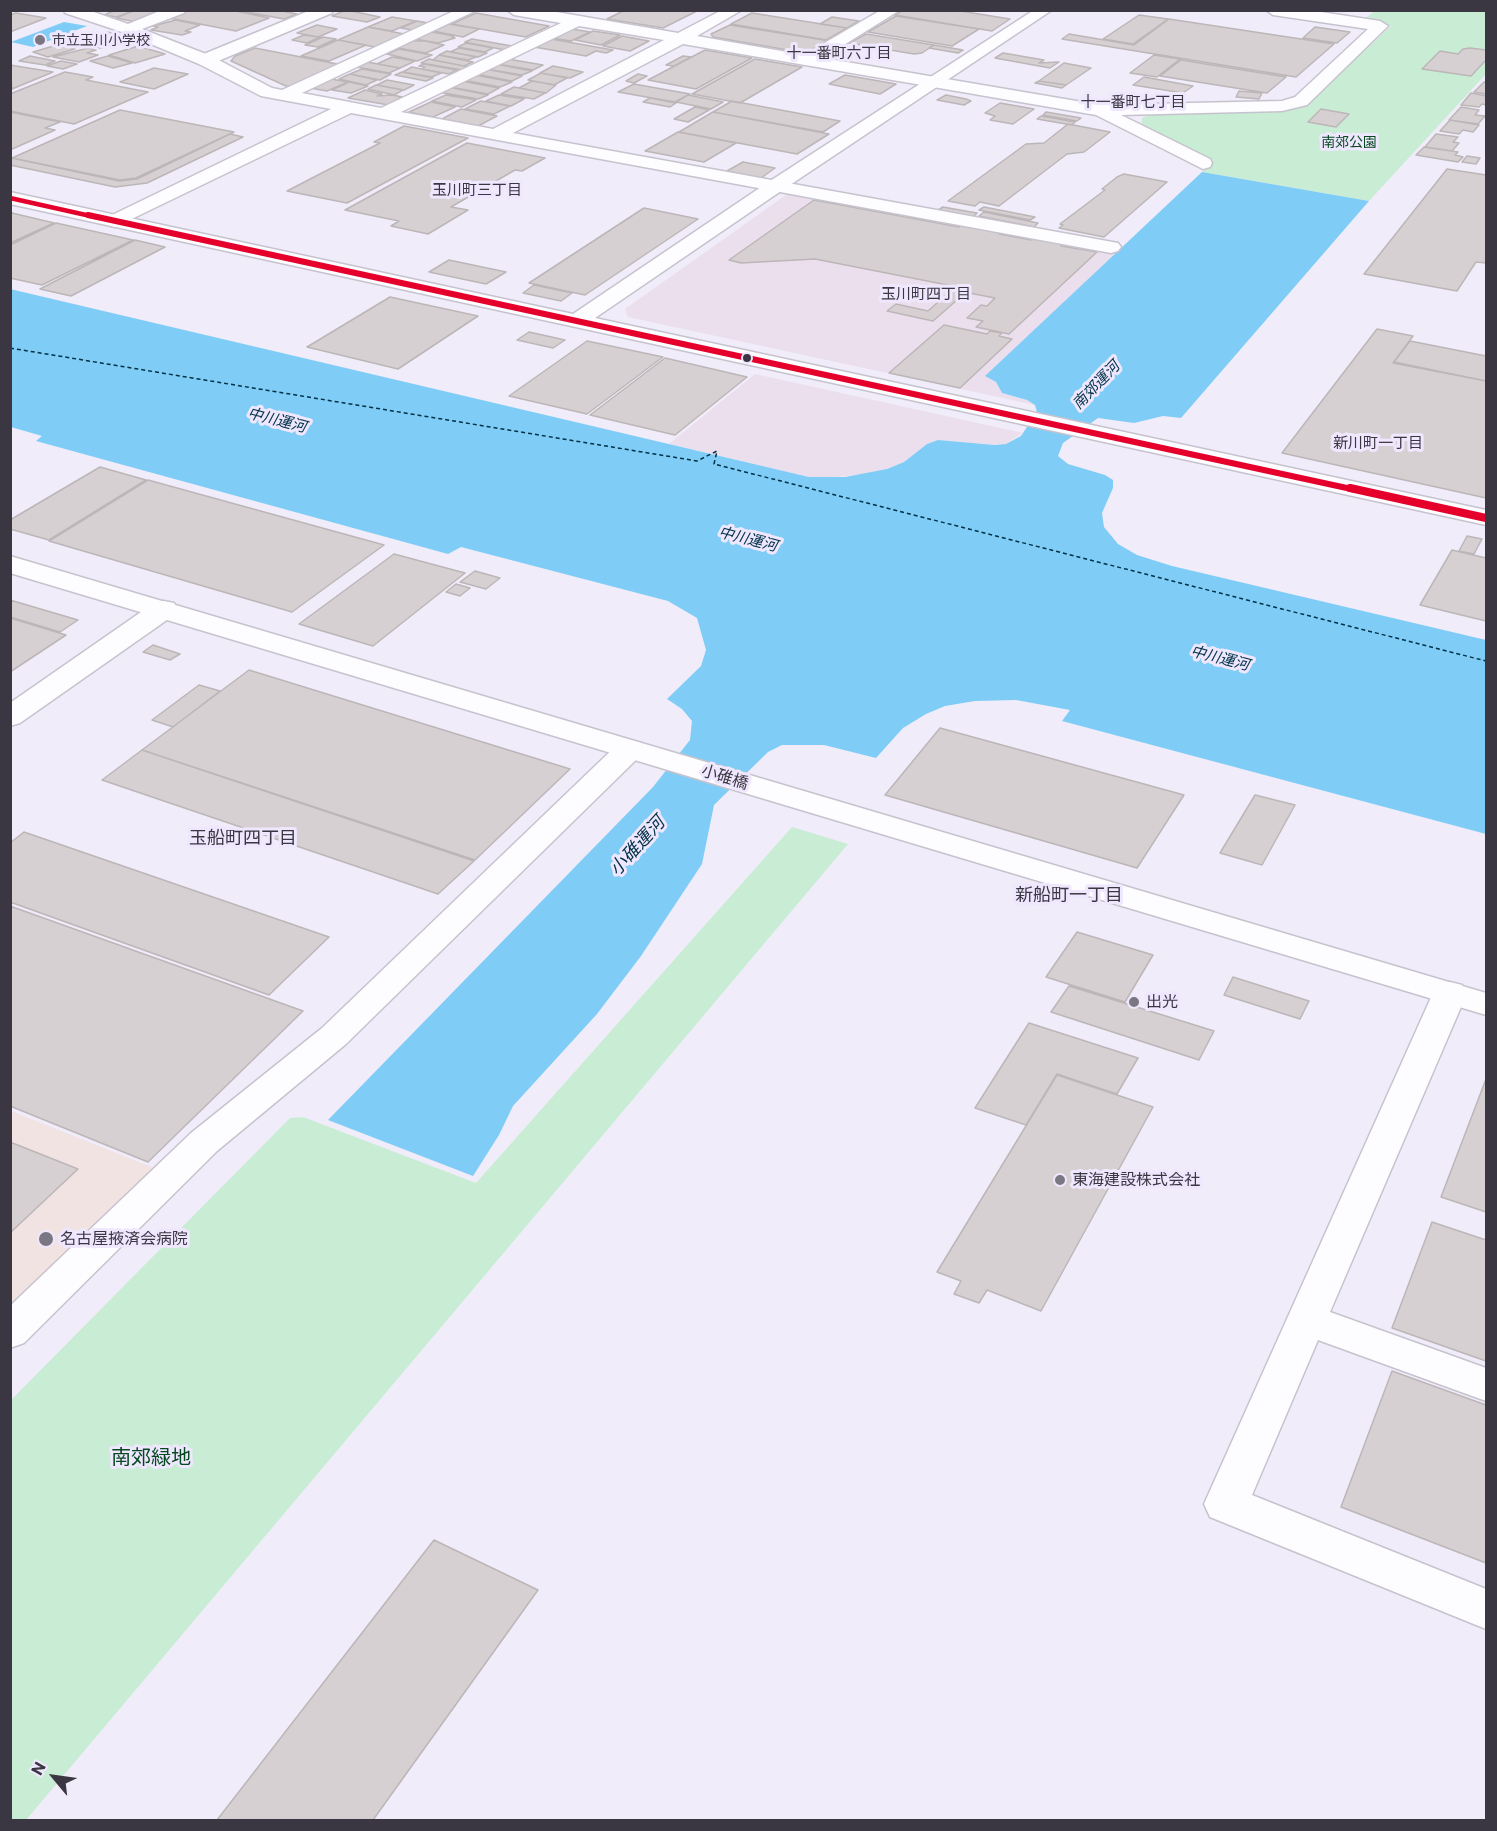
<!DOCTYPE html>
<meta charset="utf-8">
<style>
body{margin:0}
#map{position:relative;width:1497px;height:1831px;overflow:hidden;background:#f0ecf9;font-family:Commissioner,sans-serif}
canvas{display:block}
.frame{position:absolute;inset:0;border:12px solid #3b3742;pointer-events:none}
.north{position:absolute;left:24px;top:1747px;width:60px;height:60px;-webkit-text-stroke:4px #eee7fe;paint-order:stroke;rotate:299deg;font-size:16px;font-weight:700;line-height:24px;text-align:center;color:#3b3742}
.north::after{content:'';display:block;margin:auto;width:21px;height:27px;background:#3b3742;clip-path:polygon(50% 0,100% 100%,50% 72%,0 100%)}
</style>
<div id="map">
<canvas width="1497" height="1831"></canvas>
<div class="frame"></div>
<div class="north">N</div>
</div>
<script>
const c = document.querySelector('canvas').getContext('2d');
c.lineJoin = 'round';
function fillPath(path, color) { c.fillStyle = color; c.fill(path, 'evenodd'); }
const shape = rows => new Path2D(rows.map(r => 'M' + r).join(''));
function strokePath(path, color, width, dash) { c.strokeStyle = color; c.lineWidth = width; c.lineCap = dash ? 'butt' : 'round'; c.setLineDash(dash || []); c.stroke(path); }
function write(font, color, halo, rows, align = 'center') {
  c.font = font + ' Commissioner,"Noto Sans JP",sans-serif'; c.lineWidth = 6; c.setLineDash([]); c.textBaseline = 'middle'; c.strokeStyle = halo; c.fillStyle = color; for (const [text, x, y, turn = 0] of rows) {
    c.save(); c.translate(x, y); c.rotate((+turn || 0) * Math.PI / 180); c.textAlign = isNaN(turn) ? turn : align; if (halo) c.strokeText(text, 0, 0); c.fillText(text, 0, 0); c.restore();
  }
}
const commercial = shape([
 [803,194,1117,252,986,376,996,382,1002,393,1027,400,1035,405,628,317,625,309,786,195],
 [755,374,1023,433,1006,444,995,445,938,440,927,444,904,462,887,469,869,474,825,478,809,477,669,444]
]);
const medical = shape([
 [11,1111,154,1168,11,1309]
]);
const green = shape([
 [1375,11,1486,11,1486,74,1369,201,1202,172,1205,169,1203,167,1211,159,1141,125,1142,118,1155,113,1285,109,1299,107,1310,102,1391,26,1363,20],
 [792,827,848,844,26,1820,11,1820,11,1400,290,1118,303,1117,476,1183]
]);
const water = shape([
 [64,22,87,26,33,47,11,42],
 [1202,172,1369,201,1181,418,1163,416,1134,423,1098,418,1063,443,1058,456,1068,464,1105,475,1113,480,1113,488,1102,513,1104,527,1118,544,1137,555,1172,566,1486,640,1486,834,1062,721,1070,710,1016,700,975,701,945,706,926,714,903,728,876,758,824,745,782,745,768,752,714,805,702,864,641,956,597,1014,513,1106,499,1135,473,1176,328,1120,653,787,690,740,692,721,682,709,667,699,701,666,706,650,697,618,668,601,461,547,448,554,36,441,42,436,11,427,10,289,809,477,845,477,887,469,904,462,927,444,938,440,995,445,1006,444,1021,436,1037,412,1035,405,1027,400,1002,393,996,382,985,376]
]);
const ferry = shape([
 [10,348,697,461,717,451,714,464,1486,661]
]);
const building = shape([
 [116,10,135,10,117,17,104,15,116,10],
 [136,10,167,10,136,22,116,18,136,10],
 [190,10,231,10,269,18,236,31,169,18,190,10],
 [236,10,277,10,297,14,284,19,236,10],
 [346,10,380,17,367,22,332,16,346,10],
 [625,10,699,10,663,28,607,19,625,10],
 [903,10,954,10,1010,19,992,31,895,15,903,10],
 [16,13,46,18,10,32,10,15,16,13],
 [476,13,549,26,526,37,452,24,476,13],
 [752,13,847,28,826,40,731,24,752,13],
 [1139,15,1168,19,1133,44,1103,39,1139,15],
 [896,16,979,29,952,46,868,32,896,16],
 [392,17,416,21,392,31,368,27,392,17],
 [832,17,859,21,847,28,820,24,832,17],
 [1169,19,1334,44,1296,77,1062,39,1069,34,1134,45,1169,19],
 [176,20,200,25,185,31,191,32,182,35,151,30,158,27,153,26,176,20],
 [417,21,434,24,418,31,401,28,417,21],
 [449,24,479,29,463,37,433,31,449,24],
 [317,25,337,29,318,37,297,33,317,25],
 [730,25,830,41,805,53,713,37,711,34,730,25],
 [368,27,409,35,380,48,338,40,368,27],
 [1315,27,1350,32,1337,43,1303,38,1315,27],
 [572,29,590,32,571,41,552,38,572,29],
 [593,31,620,35,601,45,575,40,593,31],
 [108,32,131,40,100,48,76,41,108,32],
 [432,32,454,36,452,37,455,38,438,43,415,39,432,32],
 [866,34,934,45,922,53,914,54,849,43,866,34],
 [304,35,320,37,307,43,292,40,304,35],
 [622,36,649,41,630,51,603,46,622,36],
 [323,37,336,39,318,47,305,45,323,37],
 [472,39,512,46,505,50,465,42,472,39],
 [551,39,613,50,606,53,596,51,586,56,534,47,551,39],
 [338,40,366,45,329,61,301,56,338,40],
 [412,41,425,41,444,45,426,53,398,48,412,41],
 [466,43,493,48,485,52,458,47,466,43],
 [60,44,75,49,48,57,33,52,60,44],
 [934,45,963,50,958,53,929,48,934,45],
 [138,46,165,54,135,63,109,55,138,46],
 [88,48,96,50,87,53,98,55,79,62,53,57,88,48],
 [255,48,342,65,293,86,286,86,231,61,235,56,255,48],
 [459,48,487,53,478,57,450,52,459,48],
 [1470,48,1486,50,1486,60,1471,76,1422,69,1440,51,1458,54,1463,49,1470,48],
 [399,49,432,55,417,61,387,54,399,49],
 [705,50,752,58,696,89,648,80,705,50],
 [447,51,476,57,468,60,439,55,447,51],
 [1003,53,1044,60,1039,63,1059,62,1050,68,995,58,1003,53],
 [439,55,473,62,464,66,433,60,439,55],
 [1154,55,1180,59,1157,77,1130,73,1154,55],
 [30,56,55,61,45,65,19,61,30,56],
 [108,56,132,63,113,68,90,61,108,56],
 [683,56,691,57,674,66,666,65,683,56],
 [392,57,415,61,400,68,377,64,392,57],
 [429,59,469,67,462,70,421,63,429,59],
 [508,59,543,65,533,70,497,64,508,59],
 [755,59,802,67,740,103,692,94,755,59],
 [1181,60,1286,77,1267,93,1160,76,1181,60],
 [61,61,77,64,63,69,47,66,61,61],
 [367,62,400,68,389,73,357,67,367,62],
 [1064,63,1091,68,1066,85,1039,81,1064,63],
 [424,64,457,70,449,74,422,69,425,67,419,66,424,64],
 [496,64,532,71,522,75,486,69,496,64],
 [10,65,53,72,12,89,10,65],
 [553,66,583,72,570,78,540,73,553,66],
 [412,67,441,73,432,77,403,72,412,67],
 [154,68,188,74,154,89,120,82,154,68],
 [362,69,391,74,380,80,350,74,362,69],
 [485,69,522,76,512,81,475,74,485,69],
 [65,72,93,77,86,80,148,92,74,124,10,111,10,94,65,72],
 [402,72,433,78,426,81,395,75,402,72],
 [541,73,567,78,554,85,528,80,541,73],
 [350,74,377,80,366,85,339,79,350,74],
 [638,74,647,76,634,83,626,81,638,74],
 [475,75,512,82,500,87,463,80,475,75],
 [845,75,896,84,880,94,829,84,845,75],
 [1144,77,1193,86,1183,93,1133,85,1144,77],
 [331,79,348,82,327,91,310,88,331,79],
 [387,80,414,85,404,90,377,85,387,80],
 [461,81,499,88,488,94,450,87,461,81],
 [532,81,556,85,546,93,519,88,532,81],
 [1039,81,1066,85,1062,88,1035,83,1039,81],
 [349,82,368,86,351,93,332,90,349,82],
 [1484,82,1486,82,1486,94,1474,92,1484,82],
 [634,84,690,94,675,102,618,92,634,84],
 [376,85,403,90,394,95,368,89,376,85],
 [448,87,488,95,478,99,438,92,448,87],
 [514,87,545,93,534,99,501,94,514,87],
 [365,90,382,94,377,96,392,95,403,97,399,98,403,99,389,105,348,98,365,90],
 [1239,91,1262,93,1259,99,1236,97,1239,91],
 [1471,93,1486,96,1486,105,1482,104,1479,107,1461,105,1471,93],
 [446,95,476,100,462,107,432,101,446,95],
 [499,95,524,99,511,106,486,101,499,95],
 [688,95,723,102,711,109,676,102,688,95],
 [946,95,966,99,971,101,964,105,937,100,946,95],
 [650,98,676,103,670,107,643,102,650,98],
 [481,101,510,106,494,114,465,109,481,101],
 [732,101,840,121,823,132,713,112,732,101],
 [431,102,455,107,433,117,409,112,431,102],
 [1000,103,1034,109,1013,124,990,120,995,116,985,113,1000,103],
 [695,107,709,110,688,122,674,119,695,107],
 [1461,107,1479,110,1475,115,1485,116,1478,124,1449,120,1461,107],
 [461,109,497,116,478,126,442,119,461,109],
 [1321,109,1349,114,1336,127,1308,122,1321,109],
 [120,110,234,132,136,178,120,180,12,158,120,110],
 [10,112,60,122,45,128,55,130,10,150,10,112],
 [713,112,829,134,797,154,679,132,713,112],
 [1046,112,1081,118,1077,121,1043,115,1046,112],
 [1041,116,1075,122,1072,125,1037,119,1041,116],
 [1450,120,1479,125,1473,132,1463,130,1459,134,1440,131,1450,120],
 [1068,124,1110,132,1084,152,1067,154,999,206,980,202,975,206,948,201,1026,144,1044,143,1068,124],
 [404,126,468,138,347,203,287,191,380,143,374,142,404,126],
 [678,132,736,143,704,162,645,151,678,132],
 [230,134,243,137,147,183,115,187,10,165,12,158,119,181,137,179,230,134],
 [1436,134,1458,137,1453,142,1459,143,1452,151,1425,147,1436,134],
 [467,143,545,158,522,171,515,170,451,207,468,210,428,234,391,226,399,221,345,210,467,143],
 [1424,147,1458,152,1455,155,1463,157,1458,162,1416,155,1424,147],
 [1467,156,1480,158,1476,164,1462,162,1467,156],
 [743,162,775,168,761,178,727,171,743,162],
 [1447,169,1486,175,1486,263,1476,262,1457,291,1364,274,1447,169],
 [1124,174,1167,182,1104,237,1059,228,1063,225,1060,224,1105,190,1102,189,1117,177,1124,174],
 [814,200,959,227,964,223,1004,230,999,234,1031,240,1035,237,1065,242,1061,246,1097,252,1009,334,976,327,983,321,967,318,981,305,987,306,995,298,964,292,968,289,815,259,741,263,729,260,814,200],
 [943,207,977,213,973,217,938,210,943,207],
 [984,207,1035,217,1030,220,979,210,984,207],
 [644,208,698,219,585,295,529,283,644,208],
 [984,212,1038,223,1034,227,979,216,984,212],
 [10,214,12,213,54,223,10,243,10,214],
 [56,223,133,240,42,285,10,278,10,245,56,223],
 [135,240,165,247,71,296,40,289,135,240],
 [449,260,506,272,486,284,429,272,449,260],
 [534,285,572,293,561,301,523,293,534,285],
 [955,287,966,289,962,292,965,293,933,321,887,311,896,304,928,311,955,287],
 [390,297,478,316,398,369,307,347,390,297],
 [944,325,987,334,990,331,1002,333,999,336,1012,339,960,388,889,373,944,325],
 [1377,329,1413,336,1393,363,1486,381,1486,498,1282,453,1377,329],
 [529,332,565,340,553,348,517,340,529,332],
 [587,341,663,357,587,414,509,396,587,341],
 [1410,341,1486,356,1486,381,1394,362,1410,341],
 [665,358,747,377,675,435,590,415,665,358],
 [100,467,146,480,49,540,10,529,10,520,100,467],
 [148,480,384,545,292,612,49,541,148,480],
 [1467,536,1482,539,1474,554,1459,551,1467,536],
 [1452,550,1486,558,1486,621,1420,605,1452,550],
 [394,554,465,573,373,646,299,624,394,554],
 [475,571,500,578,486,589,460,582,475,571],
 [456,584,470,588,460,596,446,592,456,584],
 [10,600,78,620,60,632,10,617,10,600],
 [10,618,66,635,10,672,10,618],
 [153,645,180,654,170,660,143,652,153,645],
 [249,670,570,769,475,860,142,750,249,670],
 [199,685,220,691,173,727,152,720,199,685],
 [940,728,1184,795,1137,868,885,795,940,728],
 [142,750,474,861,438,894,102,780,142,750],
 [1255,795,1295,805,1262,865,1220,853,1255,795],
 [24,832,329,937,269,995,10,902,10,843,24,832],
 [10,906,303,1011,148,1162,10,1106,10,906],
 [1077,932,1153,955,1125,1002,1046,977,1077,932],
 [1233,977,1309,1001,1300,1019,1224,995,1233,977],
 [1069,986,1214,1031,1199,1060,1051,1012,1069,986],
 [1029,1023,1138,1058,1117,1094,1057,1074,1026,1125,975,1108,1029,1023],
 [1057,1075,1153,1107,1041,1311,987,1290,979,1303,954,1294,961,1281,937,1272,1057,1075],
 [1486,1079,1486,1212,1441,1197,1486,1079],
 [10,1142,78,1169,10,1233,10,1142],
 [1432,1222,1486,1240,1486,1361,1392,1328,1432,1222],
 [1392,1371,1486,1405,1486,1563,1341,1507,1392,1371],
 [434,1540,538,1590,373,1820,217,1820,434,1540]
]);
const minor = shape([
 [64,10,88,10,128,24,162,10,185,10,184,13,142,29,211,56,272,88,282,90,456,10,477,10,302,93,381,108,561,23,514,15,507,10,545,10,678,33,722,10,742,10,697,36,804,55,881,10,900,10,823,58,1100,105,1282,101,1295,97,1368,29,1273,15,1266,10,1308,10,1380,21,1388,26,1307,105,1282,111,1121,115,1210,159,1212,163,1210,167,1203,169,1096,115,683,44,513,133,1118,243,1121,247,1118,251,1111,253,351,113,115,227,108,225,105,221,108,217,331,109,261,96,199,64,122,32,65,13,64,10],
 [579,26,664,40,493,129,401,112,579,26],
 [164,601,174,603,178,609,174,615,20,723,10,726,10,703,154,603,164,601],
 [630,740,641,743,645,749,641,755,346,1044,217,1151,24,1343,10,1348,10,1306,191,1133,322,1028,619,743,630,740],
 [1450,982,1462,985,1467,993,1330,1312,1486,1368,1486,1401,1318,1340,1252,1495,1486,1589,1486,1629,1210,1517,1204,1504,1433,993,1438,985,1450,982]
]);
const tertiary = shape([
 [311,10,333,10,332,13,211,64,199,64,197,60,199,56,311,10],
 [1034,10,1052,10,781,191,595,318,1486,510,1486,525,10,204,10,192,573,314,767,183,1034,10],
 [10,556,1486,993,1486,1015,10,573,10,556]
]);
const bus1Far2 = shape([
 [10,198,95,217]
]);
const bus1Far1 = shape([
 [88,215,1356,490]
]);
const bus1 = shape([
 [1350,488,1486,518]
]);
const markers = [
 [40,40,6,"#7a7682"],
 [747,358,5,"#3b3742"],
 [1134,1002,6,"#7a7682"],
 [1060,1180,6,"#7a7682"],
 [46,1239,8,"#7a7682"]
];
const farPoinames = [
 ["市立玉川小学校",52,40]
];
const farParknames = [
 ["南郊公園",1349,142]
];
const farNeighbourhoodnames = [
 ["十一番町六丁目",839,53],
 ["十一番町七丁目",1133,102],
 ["玉川町三丁目",477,190],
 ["玉川町四丁目",926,294],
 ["新川町一丁目",1378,443]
];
const farWaternames = [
 ["南郊運河",1096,385,-46],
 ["中川運河",277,420,14],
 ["中川運河",748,539,14],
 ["中川運河",1220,658,14]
];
const streetNames = [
 ["小碓橋",725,777,17]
];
const poiNames = [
 ["出光",1146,1002],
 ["東海建設株式会社",1072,1180],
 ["名古屋掖済会病院",60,1239]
];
const neighbourhoodNames = [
 ["玉船町四丁目",243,838],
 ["新船町一丁目",1069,895]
];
const waterNames = [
 ["小碓運河",637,846,-48]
];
const nearParknames = [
 ["南郊緑地",151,1457]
];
fillPath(commercial, '#ecdfed');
fillPath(medical, '#f2e3e3');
fillPath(green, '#c8edd4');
fillPath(water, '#7fcdf6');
strokePath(ferry, '#003146', 1.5, [4, 3]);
fillPath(building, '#d7d0d2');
strokePath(building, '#bcb6b8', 1.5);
strokePath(minor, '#c7c3ce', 3);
strokePath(tertiary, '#c7c3ce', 3);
fillPath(minor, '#fdfcfe');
fillPath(tertiary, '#fdfcfe');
strokePath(bus1Far2, '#e4002b', 4.5);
strokePath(bus1Far1, '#e4002b', 6);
strokePath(bus1, '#e4002b', 8);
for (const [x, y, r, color] of markers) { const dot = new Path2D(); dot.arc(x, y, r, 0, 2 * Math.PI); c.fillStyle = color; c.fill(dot); strokePath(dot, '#eee7fe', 2); }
write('14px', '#3b3742', '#eee7fe', farPoinames, 'left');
write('14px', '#06491f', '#eee7fe', farParknames);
write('15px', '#3b3742', '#eee7fe', farNeighbourhoodnames);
write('italic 15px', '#003146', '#eee7fe', farWaternames);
write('16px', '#3b3742', '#eee7fe', streetNames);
write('16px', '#3b3742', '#eee7fe', poiNames, 'left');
write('18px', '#3b3742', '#eee7fe', neighbourhoodNames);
write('italic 18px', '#003146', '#eee7fe', waterNames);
write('20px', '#06491f', '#eee7fe', nearParknames);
</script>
